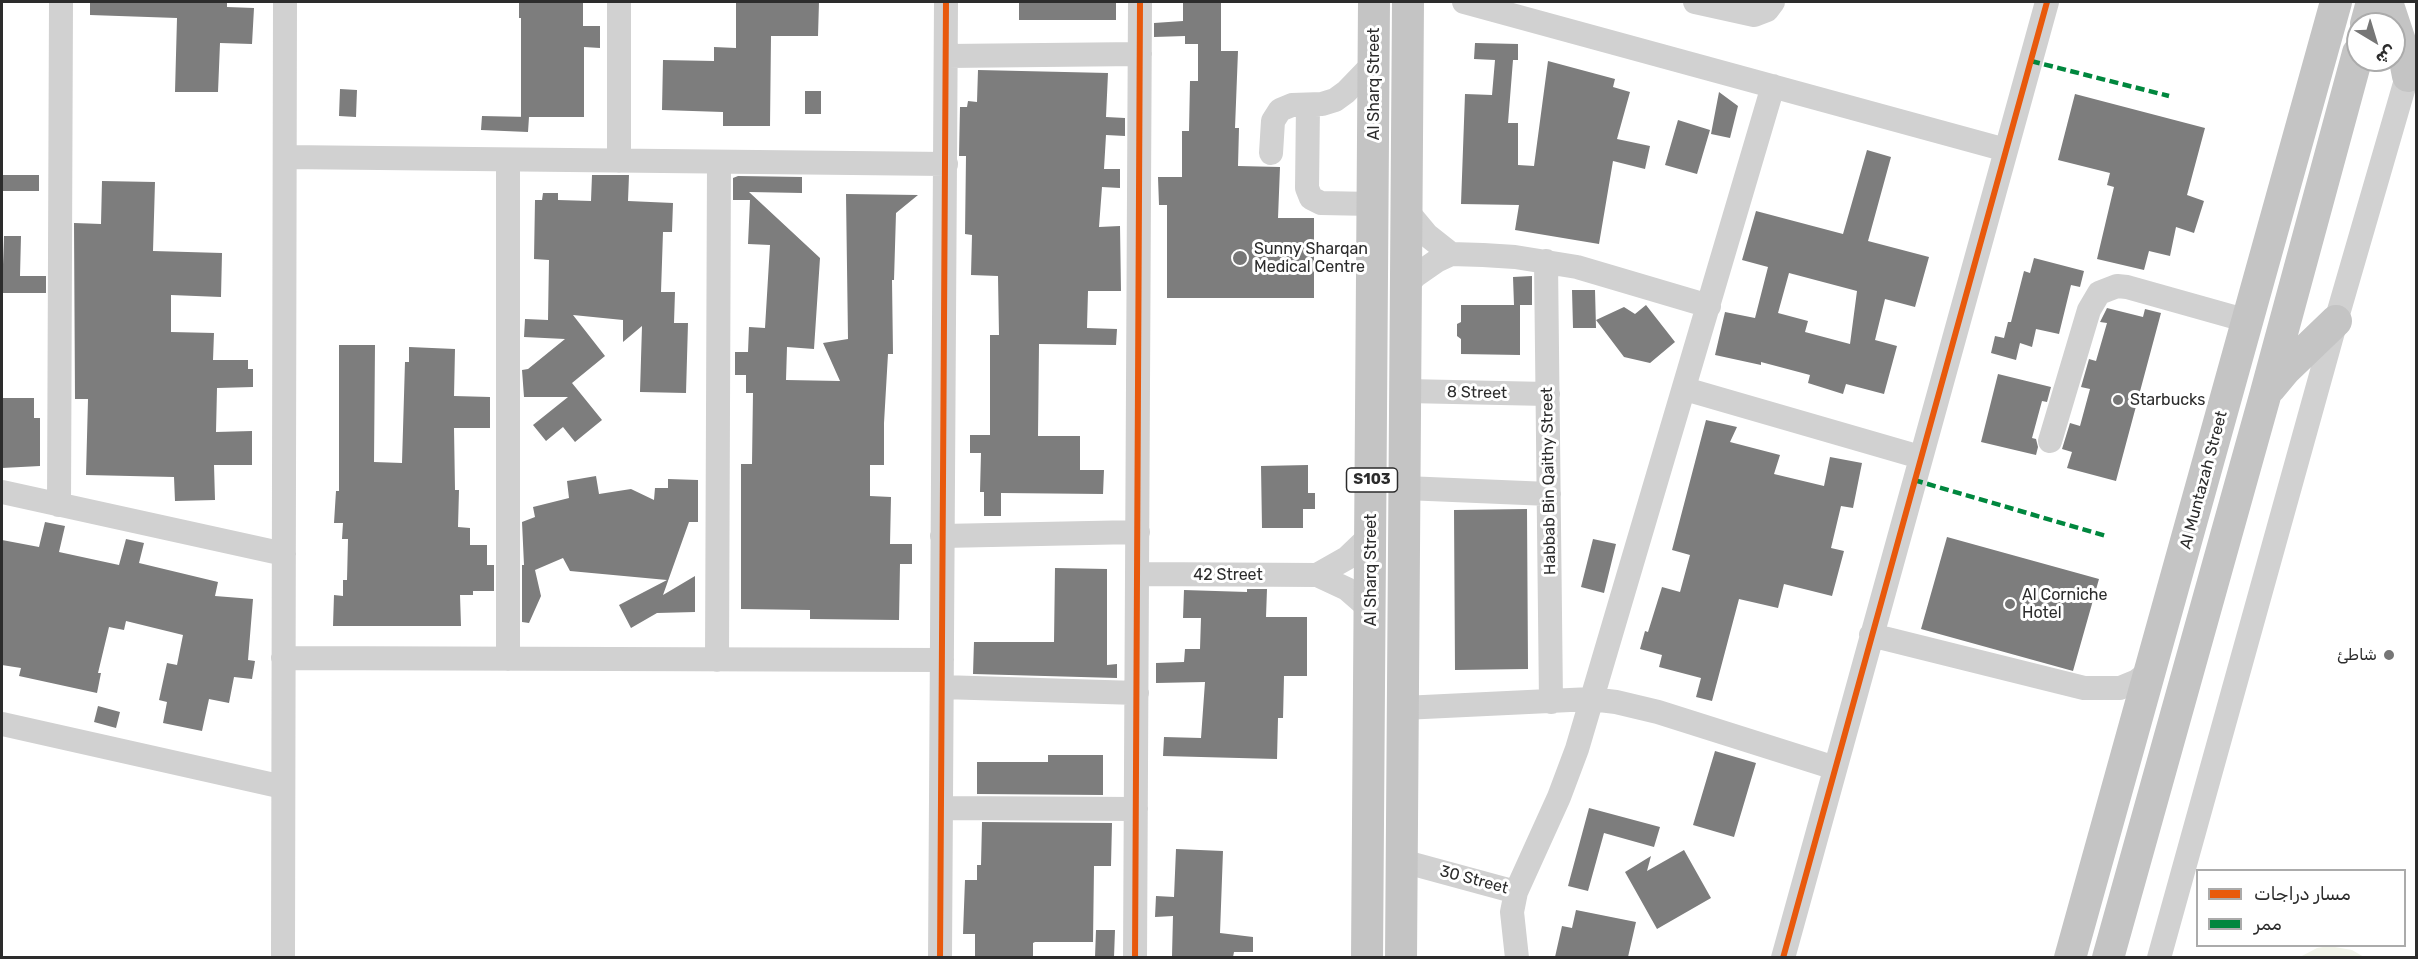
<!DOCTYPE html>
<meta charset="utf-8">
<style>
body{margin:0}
#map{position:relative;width:2418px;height:959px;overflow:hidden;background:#fff;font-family:Rubik,"Noto Sans Arabic",sans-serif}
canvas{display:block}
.frame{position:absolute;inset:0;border:3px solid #2c2c2c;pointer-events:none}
.legend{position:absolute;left:2196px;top:869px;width:210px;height:78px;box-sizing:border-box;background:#fff;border:2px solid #ababab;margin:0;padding:8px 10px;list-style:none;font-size:18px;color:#2c2c2c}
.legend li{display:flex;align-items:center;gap:12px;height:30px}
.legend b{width:30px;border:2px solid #ababab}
.north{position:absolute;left:2346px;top:12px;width:60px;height:60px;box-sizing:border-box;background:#fff;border:2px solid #ababab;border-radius:50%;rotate:142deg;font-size:16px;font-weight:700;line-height:24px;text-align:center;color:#2c2c2c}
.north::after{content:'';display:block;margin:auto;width:21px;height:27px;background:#767676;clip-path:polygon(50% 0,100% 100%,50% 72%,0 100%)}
</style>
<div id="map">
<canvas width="2418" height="959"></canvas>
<div class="frame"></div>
<ul class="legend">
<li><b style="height:8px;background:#e8590c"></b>مسار دراجات</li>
<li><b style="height:8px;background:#00873e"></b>ممر</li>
</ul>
<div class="north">ش</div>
</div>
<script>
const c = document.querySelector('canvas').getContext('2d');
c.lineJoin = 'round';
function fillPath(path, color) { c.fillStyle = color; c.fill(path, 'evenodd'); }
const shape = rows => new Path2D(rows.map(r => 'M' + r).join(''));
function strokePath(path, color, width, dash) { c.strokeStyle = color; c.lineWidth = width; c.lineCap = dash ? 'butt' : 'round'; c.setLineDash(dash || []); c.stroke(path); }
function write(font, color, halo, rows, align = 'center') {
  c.font = font + ' Rubik,"Noto Sans Arabic",sans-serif'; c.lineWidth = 6; c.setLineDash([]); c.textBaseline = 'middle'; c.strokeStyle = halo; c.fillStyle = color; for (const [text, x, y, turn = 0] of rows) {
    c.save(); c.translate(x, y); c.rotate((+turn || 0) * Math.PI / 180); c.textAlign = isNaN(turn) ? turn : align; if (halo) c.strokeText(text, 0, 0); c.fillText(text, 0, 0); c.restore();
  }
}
const green = shape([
 [2329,946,2352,950,2364,957,2300,957,2317,948]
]);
const building = shape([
 [90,2,227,2,227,7,254,8,252,44,220,43,218,92,175,92,177,18,90,15],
 [519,2,583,2,583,26,600,26,600,48,584,47,584,117,521,117,521,18,519,18],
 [736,2,819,2,818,36,771,36,770,126,723,126,723,112,662,110,663,60,714,61,714,47,736,48],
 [1019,2,1116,2,1116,20,1019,20],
 [1183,2,1221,2,1221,51,1238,51,1235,128,1239,128,1238,166,1280,167,1278,218,1314,218,1314,298,1167,298,1167,205,1159,205,1158,177,1182,177,1182,131,1189,131,1190,81,1198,81,1198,44,1185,44,1185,36,1154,37,1154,23,1183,21],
 [1475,43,1518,44,1518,60,1513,60,1508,123,1518,123,1518,165,1534,166,1548,61,1615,79,1613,87,1630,92,1617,139,1650,146,1645,169,1613,161,1599,244,1515,230,1519,205,1461,204,1465,94,1492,95,1495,60,1474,59],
 [978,70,1108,73,1106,117,1125,118,1125,136,1106,135,1104,169,1120,169,1120,188,1102,187,1099,227,1120,226,1121,291,1088,291,1087,328,1117,329,1116,345,1039,344,1038,436,1080,436,1080,470,1104,470,1103,494,1001,493,1001,516,984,516,984,492,980,492,981,453,970,453,970,435,990,435,990,335,999,335,998,276,971,275,972,235,965,234,966,156,959,156,960,107,967,107,968,101,977,102],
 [340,89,357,90,356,117,339,116],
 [805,91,821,91,821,114,805,114],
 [1719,92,1738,106,1730,138,1711,134],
 [2075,94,2205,128,2187,195,2204,201,2194,233,2176,227,2170,256,2149,251,2144,270,2097,259,2114,187,2107,185,2110,173,2058,160],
 [482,116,529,117,528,132,481,130],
 [1678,120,1710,130,1697,174,1665,165],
 [1867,150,1891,157,1868,241,1929,257,1915,307,1885,299,1875,340,1897,346,1884,394,1846,384,1843,394,1808,383,1810,375,1761,362,1761,365,1715,355,1725,312,1755,318,1768,267,1742,260,1756,211,1843,234],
 [1789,273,1857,291,1850,344,1805,332,1808,321,1778,313],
 [2,175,39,175,39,191,2,191],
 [592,175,629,175,628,201,673,203,672,232,663,232,661,292,675,292,674,323,688,323,686,393,640,392,642,326,623,342,623,320,573,315,605,356,572,383,602,420,575,442,563,427,546,441,533,425,568,397,524,397,522,370,528,369,565,339,524,337,525,319,548,320,549,260,534,259,535,200,542,200,543,193,558,193,558,200,591,201],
 [738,176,802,177,802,193,749,192,820,258,814,349,787,347,786,380,840,381,823,343,848,339,846,194,918,195,896,213,894,280,892,280,893,354,888,354,884,423,884,465,870,465,870,496,891,497,890,544,912,544,912,564,900,564,899,620,810,619,810,610,741,609,741,464,752,464,753,393,746,393,746,375,735,375,735,352,748,352,749,327,765,328,770,245,748,244,750,200,733,200,733,178],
 [102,181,155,182,153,251,222,253,221,297,171,295,171,332,214,333,213,360,248,360,248,369,253,369,253,387,217,388,216,432,252,431,252,465,214,465,215,500,175,501,174,477,86,475,88,399,75,399,74,223,101,224],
 [4,236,21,236,20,276,46,276,46,293,2,293],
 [2034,258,2084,271,2080,287,2071,285,2059,334,2036,329,2032,347,2020,343,2016,360,1991,353,1995,336,2004,338,2008,322,2011,322,2024,271,2030,273],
 [1532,276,1532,305,1516,305,1520,305,1520,355,1461,354,1461,339,1457,336,1457,324,1461,322,1461,305,1514,305,1513,277],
 [1572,290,1595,290,1596,328,1573,328],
 [1646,305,1675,342,1650,363,1624,357,1596,320,1624,307,1635,314],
 [2107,308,2143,317,2145,309,2161,313,2116,481,2067,468,2072,452,2062,449,2070,423,2080,426,2090,389,2081,387,2089,359,2096,361,2107,323,2100,322],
 [339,345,375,345,374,462,402,463,405,362,409,362,409,347,455,349,454,396,490,397,490,428,454,428,455,490,459,490,458,527,470,528,470,545,487,545,487,565,494,565,494,591,473,591,473,595,460,595,461,626,333,626,334,595,343,596,343,580,347,580,348,539,342,539,343,523,334,523,336,491,339,491],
 [1998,374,2051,387,2047,402,2042,401,2032,438,2036,439,2038,447,2036,455,1981,442],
 [2,398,34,398,34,418,40,418,40,466,2,468],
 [1706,420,1737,427,1730,442,1780,455,1774,474,1824,486,1830,457,1862,463,1853,508,1841,506,1831,548,1844,551,1832,596,1784,584,1778,608,1739,599,1712,701,1696,697,1701,678,1659,667,1662,655,1640,649,1645,631,1648,632,1662,587,1680,592,1690,555,1672,550],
 [1308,465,1308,493,1315,493,1315,509,1303,509,1303,528,1262,528,1261,466],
 [596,476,599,494,631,489,654,500,655,488,668,488,668,479,698,480,698,522,689,522,663,595,695,576,695,612,657,613,631,628,619,605,667,580,570,571,563,558,535,570,541,596,529,623,522,622,522,565,524,565,522,522,535,517,533,507,569,498,567,481],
 [1527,509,1528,669,1455,670,1454,510],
 [45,522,65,526,59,552,119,565,126,539,144,543,139,563,218,582,215,596,253,599,248,660,255,661,252,679,234,677,229,703,209,699,202,731,163,723,167,702,159,700,167,663,177,665,183,635,126,621,124,630,109,627,98,673,101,673,97,693,19,676,21,668,2,665,2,540,39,547],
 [1947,537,2099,579,2073,671,1921,629],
 [1593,539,1616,544,1604,593,1581,587],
 [1055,568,1107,569,1107,665,1117,664,1117,678,973,674,974,642,1054,642],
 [1247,589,1267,589,1266,617,1307,617,1307,676,1284,676,1283,718,1278,718,1277,759,1163,756,1164,737,1201,738,1205,682,1156,683,1156,663,1184,662,1185,649,1200,649,1201,618,1183,618,1184,590,1247,592],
 [98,706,120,712,116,728,94,722],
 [1715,751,1756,763,1734,837,1693,825],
 [1048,755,1103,755,1103,795,977,794,977,762,1048,762],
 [1589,808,1660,827,1654,847,1604,833,1588,891,1568,886],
 [982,822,1112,823,1111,866,1094,866,1093,942,1035,942,1033,943,1033,957,975,957,975,934,963,934,965,880,977,880,977,865,981,865],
 [1176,849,1223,851,1220,933,1253,937,1253,952,1234,952,1233,957,1172,956,1173,916,1155,917,1156,896,1174,897],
 [1684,850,1711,898,1657,929,1625,872,1651,856,1647,871],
 [1576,910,1636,922,1628,957,1555,957,1562,926,1572,928],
 [1096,930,1115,930,1114,957,1095,957]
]);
const minor = shape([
 [1464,2,2006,150],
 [1695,2,1754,15,1767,10,1773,2],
 [947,56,1140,54],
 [1308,105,1307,188,1311,198,1321,203,1373,204],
 [1271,153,1273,121,1280,110,1292,105,1322,104,1335,100,1346,92,1374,63],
 [285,157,946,164],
 [508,160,508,659],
 [619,161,619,2],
 [1407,211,1427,235,1451,254],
 [1546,261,1551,702],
 [1406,287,1415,276,1438,260,1451,254,1483,255,1515,257,1577,267,1709,306],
 [1685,389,1920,457],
 [1406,391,1548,394],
 [2050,441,2089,310,2099,293,2117,286,2127,287,2248,321],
 [1405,488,1549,494],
 [2,492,284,554],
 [59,505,61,2],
 [942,536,1138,532],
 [1138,574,1317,575,1347,589,1371,610],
 [1317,575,1347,558,1371,535],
 [1871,635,2084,688,2120,688,2137,681,2151,670],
 [283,658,942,660],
 [717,660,719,162],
 [942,687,1137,693],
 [1403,708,1591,699,1616,702,1658,712,1835,768],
 [2,724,283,787],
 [941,808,1136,809],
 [1402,861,1516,892],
 [283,958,285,2],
 [940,958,946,2],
 [1135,958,1140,2],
 [1517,958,1512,912,1516,892,1559,797,1577,749,1773,86],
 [1783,958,2047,2],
 [2159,958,2336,321,2412,59]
]);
const major = shape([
 [2387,2,2403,50,2408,76],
 [2366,24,2372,2],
 [2270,388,2285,370,2336,321],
 [1367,958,1374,2],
 [1401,958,1408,2],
 [2070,958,2336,2],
 [2108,958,2265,396,2358,53]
]);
const quiet = shape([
 [2031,61,2169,96],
 [1914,480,2106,536]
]);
const cycleway = shape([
 [940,958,946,2],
 [1135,958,1140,2],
 [1783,958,2047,2]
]);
const markers = [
 [1240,258,8,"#767676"],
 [2118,400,6,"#767676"],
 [2010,604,6,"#767676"],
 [2389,655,6,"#767676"]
];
const shields = [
 [1372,480,51]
];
const shieldNames = [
 ["S103",1372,480]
];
const streetNames = [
 ["Al Sharq Street",1374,84,-90],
 ["8 Street",1477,393,1],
 ["Al Muntazah Street",2204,480,-75],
 ["Habbab Bin Qaithy Street",1549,481,-91],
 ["Al Sharq Street",1371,570,-90],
 ["42 Street",1228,575],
 ["30 Street",1474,880,15]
];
const poiNames = [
 ["Sunny Sharqan",1254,249],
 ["Medical Centre",1254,267],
 ["Starbucks",2130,400],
 ["Al Corniche",2022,595],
 ["Hotel",2022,613],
 ["شاطئ",2377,655,"right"]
];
fillPath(green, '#f2f4ea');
fillPath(building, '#7d7d7d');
strokePath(minor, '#d1d1d1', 24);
strokePath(major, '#c4c4c4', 32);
strokePath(quiet, '#00873e', 4.5, [9, 4.5]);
strokePath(cycleway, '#e8590c', 6);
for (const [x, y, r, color] of markers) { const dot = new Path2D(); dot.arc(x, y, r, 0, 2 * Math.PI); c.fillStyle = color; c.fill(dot); strokePath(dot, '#fff', 2); }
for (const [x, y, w] of shields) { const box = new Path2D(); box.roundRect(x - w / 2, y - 12, w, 24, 4.5); c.fillStyle = '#fff'; c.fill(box); strokePath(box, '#2c2c2c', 1.5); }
write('bold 15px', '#2c2c2c', null, shieldNames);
write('16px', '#2c2c2c', '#fff', streetNames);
write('16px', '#2c2c2c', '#fff', poiNames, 'left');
</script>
